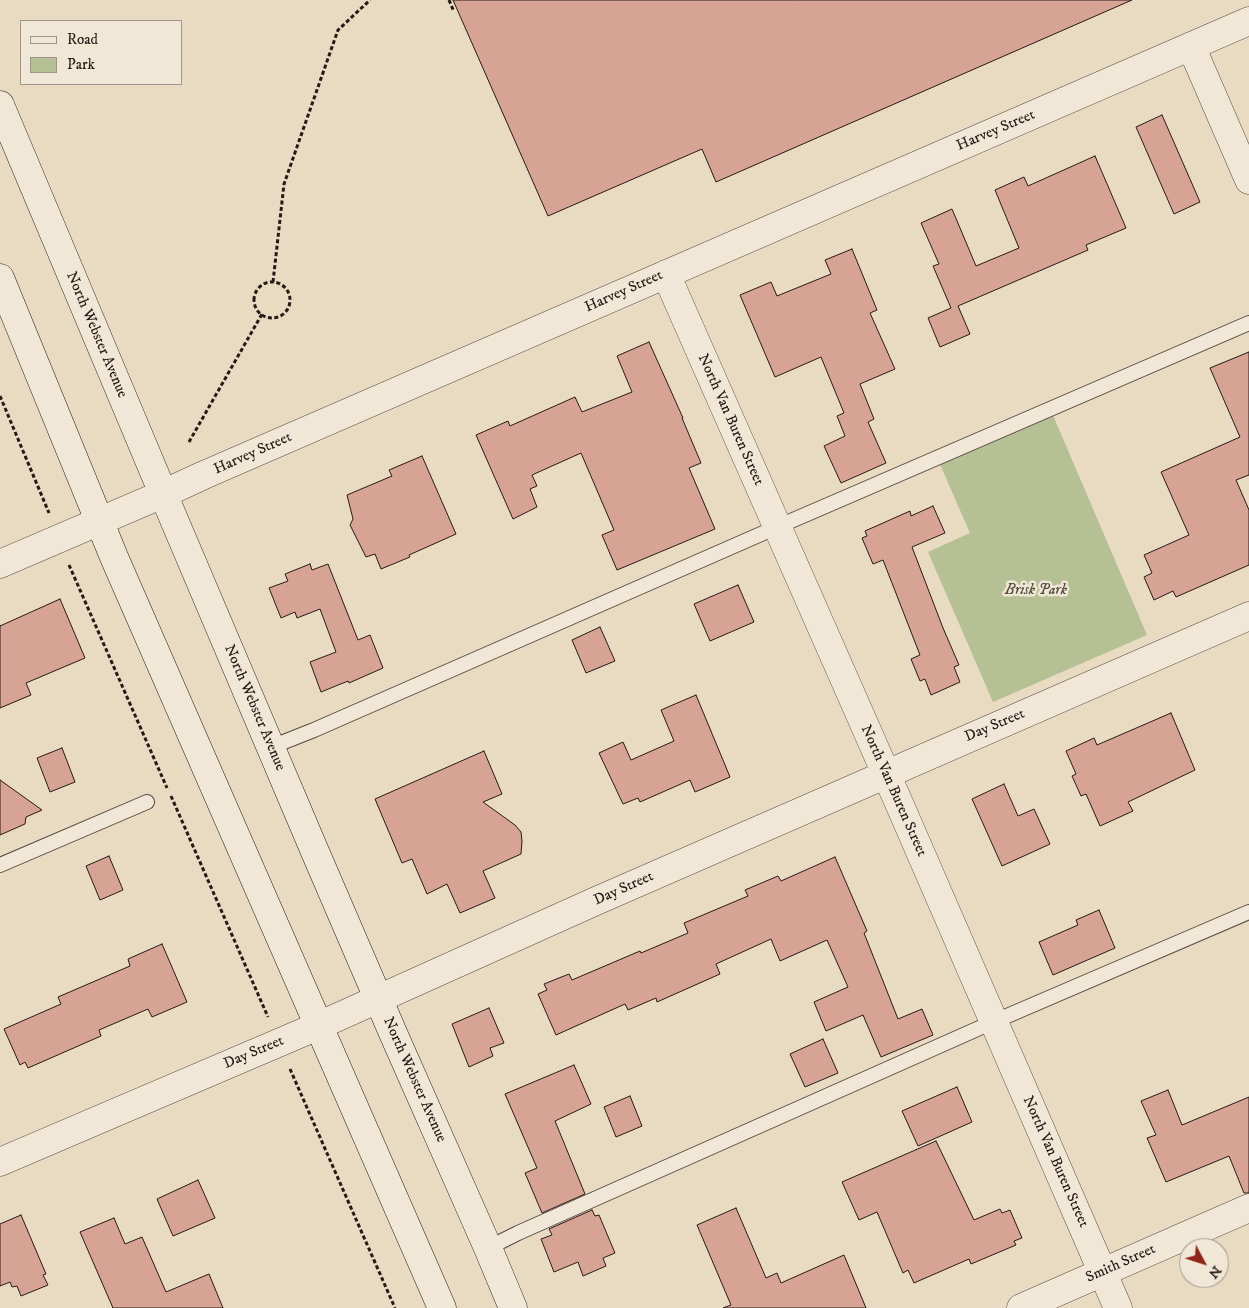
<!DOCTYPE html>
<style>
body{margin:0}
#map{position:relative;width:1249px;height:1308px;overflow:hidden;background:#e9dac2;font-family:"IM FELL DW Pica",serif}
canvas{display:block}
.legend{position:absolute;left:20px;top:20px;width:162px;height:65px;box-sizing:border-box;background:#f1e7d7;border:1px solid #a0958a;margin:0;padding:6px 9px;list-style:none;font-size:15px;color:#261a16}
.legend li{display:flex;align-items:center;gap:10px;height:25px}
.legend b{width:25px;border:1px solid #a0958a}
.north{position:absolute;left:1179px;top:1238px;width:50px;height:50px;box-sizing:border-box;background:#f1e7d7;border:1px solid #a0958a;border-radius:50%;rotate:130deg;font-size:14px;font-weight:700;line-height:20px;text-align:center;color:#261a16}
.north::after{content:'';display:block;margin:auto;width:18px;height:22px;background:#8f2418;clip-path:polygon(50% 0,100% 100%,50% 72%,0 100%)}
</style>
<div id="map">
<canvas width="1249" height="1308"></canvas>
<ul class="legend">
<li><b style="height:6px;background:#f1e7d7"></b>Road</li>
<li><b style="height:14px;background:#b5c094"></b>Park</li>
</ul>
<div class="north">N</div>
</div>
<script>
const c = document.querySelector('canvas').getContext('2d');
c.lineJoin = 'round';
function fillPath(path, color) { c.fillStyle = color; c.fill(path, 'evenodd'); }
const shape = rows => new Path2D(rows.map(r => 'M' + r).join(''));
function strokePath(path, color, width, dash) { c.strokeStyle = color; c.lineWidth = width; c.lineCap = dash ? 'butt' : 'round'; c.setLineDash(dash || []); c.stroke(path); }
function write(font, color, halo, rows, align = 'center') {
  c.font = font + ' "IM FELL DW Pica",serif'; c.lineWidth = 5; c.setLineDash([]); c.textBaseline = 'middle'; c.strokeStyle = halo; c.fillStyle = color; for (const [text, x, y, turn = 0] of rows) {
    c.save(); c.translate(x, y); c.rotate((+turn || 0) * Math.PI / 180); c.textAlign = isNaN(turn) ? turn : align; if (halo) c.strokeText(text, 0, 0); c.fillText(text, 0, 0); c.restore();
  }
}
const green = shape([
 [1052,413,1147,635,993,702,928,552,970,533,939,462]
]);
const building = shape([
 [453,0,1132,0,716,182,702,149,548,216,453,0],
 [1162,115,1200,202,1174,214,1136,127,1162,115],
 [1095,156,1126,228,1086,245,1088,250,958,306,970,334,940,347,928,318,951,308,933,266,939,264,921,223,952,209,976,266,1019,248,995,190,1024,177,1028,186,1095,156],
 [852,249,877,310,870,313,895,369,860,384,874,419,868,422,886,463,841,483,824,446,845,436,837,416,844,413,821,357,775,377,740,295,771,282,777,296,831,274,825,260,852,249],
 [649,342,683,418,682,418,701,463,689,468,715,529,617,570,602,535,614,530,581,453,532,475,537,486,530,489,537,507,513,519,476,435,508,421,510,426,575,397,582,412,632,392,617,356,649,342],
 [1249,352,1249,475,1236,480,1249,510,1249,565,1176,597,1173,591,1154,600,1144,577,1152,573,1144,555,1189,535,1161,472,1240,437,1210,368,1249,352],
 [422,456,456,534,409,555,410,557,381,569,375,554,366,557,350,525,353,519,347,495,392,476,389,470,422,456],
 [933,506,945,533,912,547,943,628,959,665,954,667,960,682,931,695,925,679,920,681,911,659,920,655,883,560,873,564,862,538,867,536,865,531,910,511,911,516,933,506],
 [310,564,312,570,328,564,358,640,370,635,383,668,349,683,348,681,321,692,310,662,336,652,320,609,297,618,295,612,281,618,269,588,288,581,285,574,310,564],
 [738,585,754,622,710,641,694,604,738,585],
 [60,599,85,658,26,683,31,695,0,708,0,625,0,626,60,599],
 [600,627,615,661,586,673,572,640,600,627],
 [696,695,730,777,695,792,690,780,640,802,638,798,623,804,599,753,623,742,631,760,674,741,661,710,696,695],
 [1171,713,1195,770,1128,802,1133,811,1100,826,1086,794,1081,796,1072,776,1076,774,1066,751,1094,738,1097,745,1171,713],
 [62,748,75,782,50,792,37,758,62,748],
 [484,751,502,794,483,802,515,825,521,832,522,841,521,854,483,871,495,898,460,913,447,884,427,894,412,859,402,863,375,799,484,751],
 [0,780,42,810,26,817,25,824,0,835,0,780],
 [1004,784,1018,816,1034,809,1050,844,1002,866,972,799,1004,784],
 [109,856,123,890,100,900,86,866,109,856],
 [835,857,867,931,864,933,898,1019,922,1009,933,1035,881,1057,863,1015,826,1031,814,1002,848,987,827,940,780,961,771,939,716,964,720,974,657,1002,656,998,628,1010,625,1004,556,1035,538,994,547,990,544,984,569,974,572,980,640,951,641,953,688,933,684,923,748,896,745,890,778,876,781,881,835,857],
 [1099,910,1115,948,1053,975,1039,942,1078,925,1076,920,1099,910],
 [162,944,187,1002,152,1017,148,1009,99,1030,101,1036,28,1068,25,1062,20,1065,4,1029,61,1004,58,997,130,966,128,959,162,944],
 [489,1008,504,1043,490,1048,493,1056,469,1067,452,1024,489,1008],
 [823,1039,838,1073,805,1087,790,1054,823,1039],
 [574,1065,591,1104,555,1121,585,1194,542,1213,525,1173,537,1168,505,1094,574,1065],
 [957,1087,972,1122,918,1146,902,1111,957,1087],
 [1168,1090,1182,1125,1249,1097,1249,1193,1244,1193,1229,1156,1166,1182,1147,1138,1156,1135,1141,1101,1168,1090],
 [630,1096,642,1126,616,1137,604,1107,630,1096],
 [936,1141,974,1220,1000,1209,1002,1213,1010,1210,1022,1238,1014,1241,1016,1245,971,1264,969,1259,914,1283,908,1270,903,1273,877,1212,859,1220,842,1182,936,1141],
 [198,1180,215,1218,173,1236,157,1199,198,1180],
 [736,1208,766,1278,777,1273,781,1283,844,1255,866,1308,723,1308,731,1305,697,1225,736,1208],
 [592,1210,595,1216,599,1215,615,1253,603,1258,606,1266,583,1276,578,1262,554,1272,541,1239,552,1235,549,1229,592,1210],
 [21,1215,46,1274,43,1275,48,1285,21,1296,17,1286,12,1287,10,1282,0,1286,0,1224,21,1215],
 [114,1218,125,1244,142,1237,166,1292,209,1274,223,1308,113,1308,80,1232,114,1218]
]);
const path = shape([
 [449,0,454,12],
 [273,282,284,184,338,30,370,0],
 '254 300a18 18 0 1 1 36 0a18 18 0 1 1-36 0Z',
 [0,396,49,513],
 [189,442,262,314],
 [69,565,167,788],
 [171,796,268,1017],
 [290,1069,395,1308]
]);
const service = shape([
 [271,747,314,730,777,527,1249,323],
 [0,865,147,802],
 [488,1248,518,1233,993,1022,1249,912]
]);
const minor = shape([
 [1191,46,1249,180],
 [666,274,902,810,1118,1308],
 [0,564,163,494,204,475,1249,21],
 [0,1162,318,1026,596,901,1249,616],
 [1021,1308,1249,1208]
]);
const secondary = shape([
 [0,105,178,529,313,847,393,1033,488,1248,513,1308],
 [0,278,114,557,442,1308]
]);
const streetNames = [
 ["Harvey Street",996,131,-23],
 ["Harvey Street",624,292,-24],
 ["North Webster Avenue",96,335,67],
 ["North Van Buren Street",730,420,66],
 ["Harvey Street",253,454,-24],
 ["North Webster Avenue",254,708,67],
 ["Day Street",995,726,-23],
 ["North Van Buren Street",893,791,66],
 ["Day Street",624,889,-24],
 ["Day Street",254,1053,-23],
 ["North Webster Avenue",414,1080,66],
 ["North Van Buren Street",1055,1162,66],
 ["Smith Street",1121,1264,-24]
];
const parkNames = [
 ["Brisk Park",1036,591]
];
fillPath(green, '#b5c094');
fillPath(building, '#d7a395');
strokePath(building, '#261a16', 1);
strokePath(service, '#574a41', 16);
strokePath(minor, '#574a41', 29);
strokePath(secondary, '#261a16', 29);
strokePath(path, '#261a16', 3, [4, 2.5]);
strokePath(service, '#f1e7d7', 14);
strokePath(minor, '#f1e7d7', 28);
strokePath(secondary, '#f1e7d7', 28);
write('15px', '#261a16', '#f1e7d7', streetNames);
write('italic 15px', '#514c3c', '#f1e7d7', parkNames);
</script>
